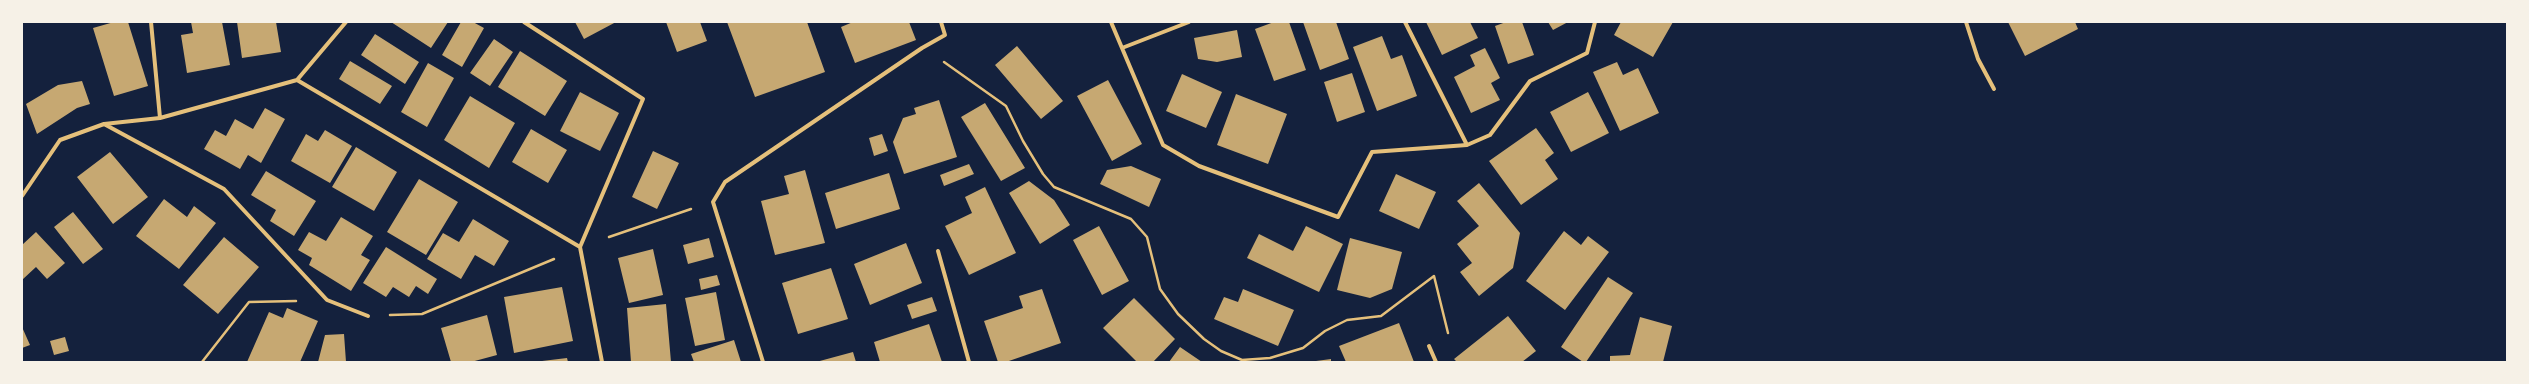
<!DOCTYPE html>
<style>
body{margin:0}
#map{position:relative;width:2529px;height:384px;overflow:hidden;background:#14213d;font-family:Overpass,sans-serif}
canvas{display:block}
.frame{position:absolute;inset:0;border:23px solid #f6f1e7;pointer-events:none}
</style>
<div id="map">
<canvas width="2529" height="384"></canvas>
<div class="frame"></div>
</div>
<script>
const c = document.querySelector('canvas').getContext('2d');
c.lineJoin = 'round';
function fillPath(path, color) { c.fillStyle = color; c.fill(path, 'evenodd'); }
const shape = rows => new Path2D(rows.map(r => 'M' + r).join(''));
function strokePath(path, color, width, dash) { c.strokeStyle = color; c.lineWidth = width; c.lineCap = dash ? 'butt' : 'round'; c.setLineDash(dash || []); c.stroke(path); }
const building = shape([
 [114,22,128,22,148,86,114,96,93,28],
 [191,22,222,22,230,65,187,73,181,35,193,33],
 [237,22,276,22,281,52,242,58],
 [391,22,448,22,431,48],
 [461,22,473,22,484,28,462,67,442,55],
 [575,22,616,22,584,39],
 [666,22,700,22,707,41,677,52],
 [727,22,807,22,825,72,755,97],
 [853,22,909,22,916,40,855,63,841,27],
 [1274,22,1289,22,1306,70,1274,81,1255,29],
 [1303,22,1336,22,1349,59,1320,70],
 [1426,22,1470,22,1478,38,1442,55],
 [1506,22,1522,22,1534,55,1508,64,1495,26],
 [1548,22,1568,22,1553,30],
 [1621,22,1673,22,1653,57,1614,35],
 [2008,22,2075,22,2078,29,2025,56],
 [1237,30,1242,57,1217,62,1198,59,1194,38],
 [375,34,419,62,405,84,361,55],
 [1382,36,1391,59,1402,55,1417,96,1377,111,1353,47],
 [494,39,513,52,490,86,470,73],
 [1017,46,1063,101,1041,119,995,65],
 [1485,48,1500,78,1491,83,1500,100,1471,113,1454,77,1475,66,1470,55],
 [520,51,567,81,545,116,498,87],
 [350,61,392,86,380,104,339,79],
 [1617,62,1623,75,1638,68,1659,113,1620,131,1593,72],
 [428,63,454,78,427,127,401,112],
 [1352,73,1365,112,1337,122,1324,82],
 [1182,74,1222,92,1206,128,1166,111],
 [1108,80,1142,144,1112,161,1077,96],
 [82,81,90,104,77,108,37,134,26,104,58,85],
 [580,92,619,113,600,151,560,131],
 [1588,92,1609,133,1571,152,1550,112],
 [1236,94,1287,114,1268,164,1217,145],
 [470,96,515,123,489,168,444,140],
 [939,100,957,157,904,174,893,142,903,118,916,114,914,108],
 [985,103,1025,168,1001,181,961,117],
 [265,108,285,119,261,163,248,155,240,169,204,149,215,130,226,136,235,119,253,129],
 [1536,128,1554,153,1545,160,1558,179,1521,205,1489,161],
 [531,129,567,150,548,183,512,162],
 [325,130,352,146,330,183,291,161,306,134,318,141],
 [882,134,888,151,874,156,869,138],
 [356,147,397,172,374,211,332,187],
 [653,151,679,163,657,209,632,197],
 [110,152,148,197,113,224,77,177],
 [969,164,974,174,944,186,940,175],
 [1131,166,1161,179,1149,207,1100,184,1107,170],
 [805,170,825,243,775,255,761,201,789,194,784,176],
 [266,171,316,201,294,236,270,221,276,210,251,195],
 [889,173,900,209,836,229,825,193],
 [1396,174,1436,192,1419,229,1379,211],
 [419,179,458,202,426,255,387,232],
 [1029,181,1054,200,1070,225,1040,244,1009,193],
 [1479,183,1520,233,1513,268,1479,296,1460,272,1472,263,1457,244,1479,226,1457,201],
 [985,187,1016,253,969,275,945,226,972,213,965,197],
 [164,199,187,217,194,206,216,223,179,269,136,236],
 [73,212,103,249,83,264,54,227],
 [341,217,373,236,361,255,370,260,351,291,309,265,312,258,298,250,309,232,326,241],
 [473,219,509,241,494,266,475,255,461,279,427,259,443,233,459,242],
 [1099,226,1129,281,1102,295,1073,240],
 [1306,226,1343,244,1319,292,1247,258,1259,234,1293,251],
 [1564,231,1581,245,1588,236,1609,252,1565,310,1526,281],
 [36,232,65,263,47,279,36,267,22,280,22,245],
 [224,237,259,267,218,314,183,285],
 [709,238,714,257,688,264,683,245],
 [1350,238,1402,252,1392,289,1370,298,1337,290],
 [906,243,922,283,870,305,854,264],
 [386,247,437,279,428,294,416,286,409,297,393,287,386,297,363,283],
 [653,249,663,295,629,303,618,258],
 [831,268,848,319,798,334,782,283],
 [717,275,720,285,701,290,699,279],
 [1608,277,1633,293,1586,362,1583,362,1561,347],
 [562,287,573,341,514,353,504,297],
 [1042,289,1061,343,1006,362,998,362,984,321,1023,308,1019,296],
 [1243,289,1294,310,1278,346,1214,319,1224,297,1238,302],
 [716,292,725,340,695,346,685,298],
 [932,297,937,311,912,319,907,305],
 [1134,298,1175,339,1153,362,1137,362,1103,328],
 [666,304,671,362,631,362,627,308],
 [287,308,318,321,300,362,247,362,269,312,283,318],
 [487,315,497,355,471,362,451,362,441,328],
 [1508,316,1536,351,1522,362,1457,362,1454,359],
 [1640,317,1672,326,1663,362,1610,362,1610,356,1630,355],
 [1399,323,1414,362,1346,362,1339,346],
 [929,324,942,362,880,362,874,342],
 [22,327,30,345,22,348],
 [344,334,346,362,318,362,325,335],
 [65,337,69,351,54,355,50,341],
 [734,340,741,362,694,362,691,354],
 [1180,347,1202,362,1169,362],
 [853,352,856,362,816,362],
 [567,358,568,362,542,362,542,361],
 [1331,359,1331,362,1317,362,1316,361]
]);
const path = shape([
 [944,62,1006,106,1023,141,1043,174,1054,187,1131,219,1147,237,1160,289,1178,314,1204,339,1221,351,1242,360,1270,358,1303,348,1325,331,1347,320,1381,316,1434,276,1448,333],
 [609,237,691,209],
 [390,315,422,314,554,259],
 [202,362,249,302,296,301]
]);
const minor = shape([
 [151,22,160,118],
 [524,22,643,99,580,247],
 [1111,22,1163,145,1199,166,1338,217,1372,152,1467,145,1490,135,1530,81,1587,53,1595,22],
 [1405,22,1467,145],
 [1966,22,1978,59,1994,89],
 [1122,48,1189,22],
 [297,80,346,22],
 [104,124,224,189,327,300,368,316],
 [22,196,60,140,104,124,160,118,297,80,580,247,602,362],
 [938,251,969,362],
 [1429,346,1436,362],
 [763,362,713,202,725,182,922,48,945,35,941,22]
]);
fillPath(building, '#c6a872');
strokePath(path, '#e5c07b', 2.5);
strokePath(minor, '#e5c07b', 4);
</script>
